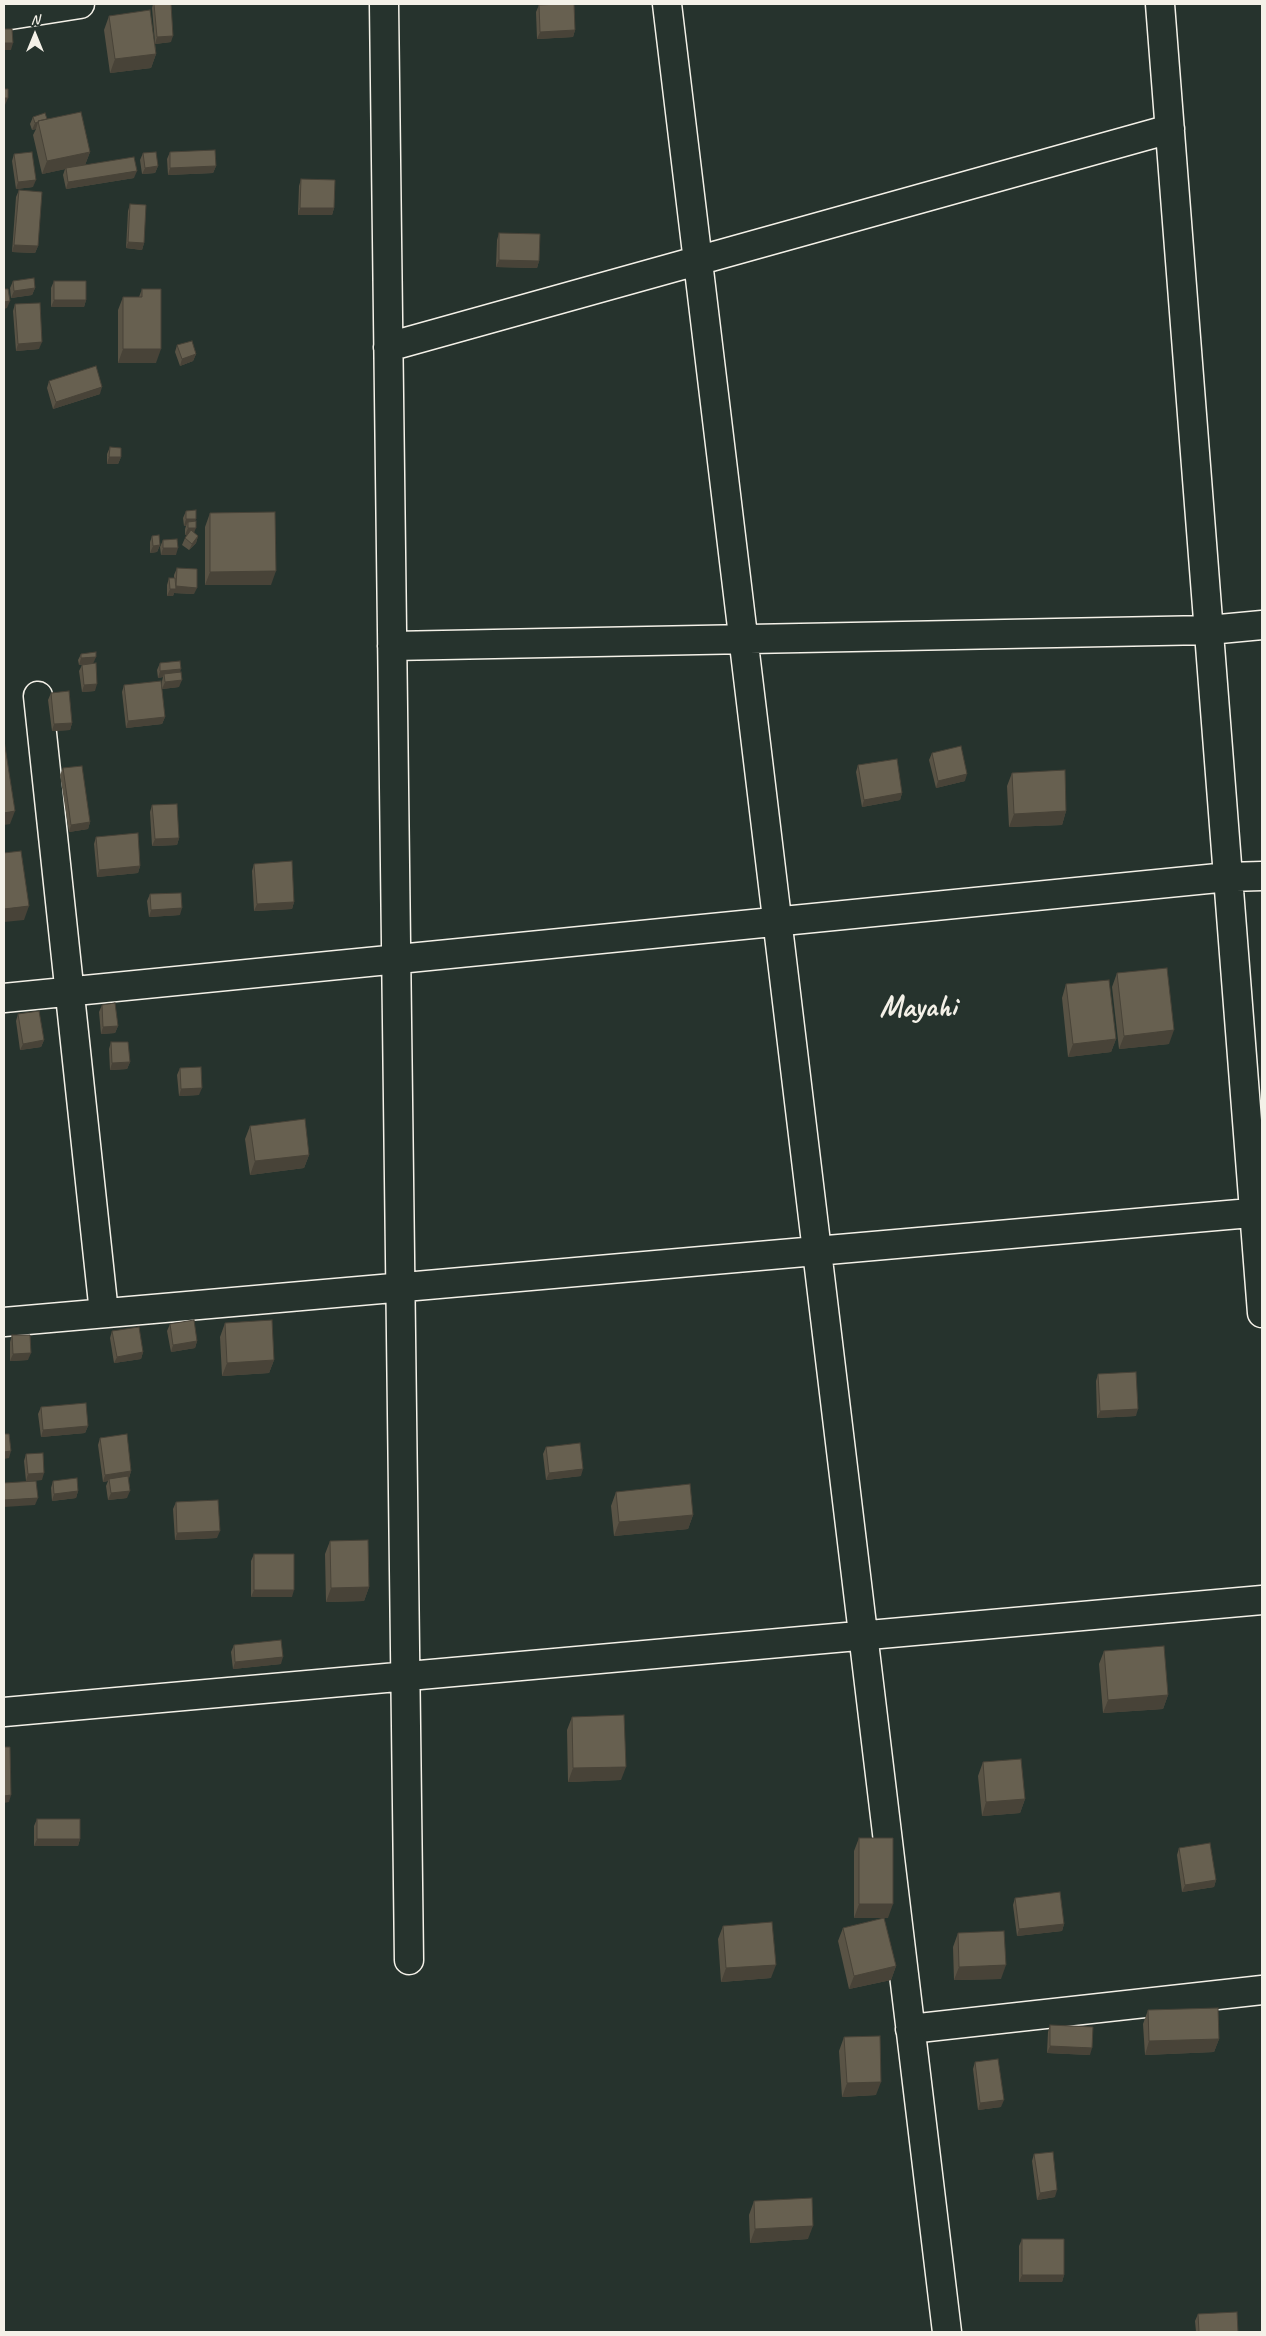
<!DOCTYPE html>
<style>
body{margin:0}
#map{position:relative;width:1266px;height:2336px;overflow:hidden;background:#26332d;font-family:Caveat,sans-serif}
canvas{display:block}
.frame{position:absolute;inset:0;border:5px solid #f4f1e8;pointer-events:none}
.north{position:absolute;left:10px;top:10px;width:50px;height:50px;-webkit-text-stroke:4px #26332d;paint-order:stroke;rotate:0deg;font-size:14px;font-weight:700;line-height:20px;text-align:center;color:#f4f1e8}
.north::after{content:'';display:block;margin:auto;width:18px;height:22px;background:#f4f1e8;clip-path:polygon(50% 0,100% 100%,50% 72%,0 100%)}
</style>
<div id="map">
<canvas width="1266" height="2336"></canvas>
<div class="frame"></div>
<div class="north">N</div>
</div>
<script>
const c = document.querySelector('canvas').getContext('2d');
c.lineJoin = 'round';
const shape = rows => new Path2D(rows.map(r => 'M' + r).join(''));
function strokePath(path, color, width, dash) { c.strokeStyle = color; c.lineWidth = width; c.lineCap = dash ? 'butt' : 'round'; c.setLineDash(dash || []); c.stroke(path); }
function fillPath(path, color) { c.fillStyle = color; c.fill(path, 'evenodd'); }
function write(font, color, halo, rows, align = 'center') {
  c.font = font + ' Caveat,sans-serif'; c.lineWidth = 4; c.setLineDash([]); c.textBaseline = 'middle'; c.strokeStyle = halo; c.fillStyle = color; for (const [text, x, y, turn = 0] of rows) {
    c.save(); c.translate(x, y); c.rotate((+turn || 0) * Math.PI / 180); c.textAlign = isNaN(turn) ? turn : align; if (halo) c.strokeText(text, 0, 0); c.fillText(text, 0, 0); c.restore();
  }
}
const minor = shape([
 [384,4,409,1960],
 [667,4,947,2332],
 [1160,4,1262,1313],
 [4,16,80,4],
 [388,347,1170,129],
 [392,646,1209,630,1262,625],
 [38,696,104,1313],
 [4,998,1228,877,1262,876],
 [4,1322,1262,1212],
 [4,1712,1262,1600],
 [910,2029,1262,1990]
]);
const wall = shape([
 [153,4,171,4,171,42,155,44,156,54,151,68,110,73,104,30,109,16,155,43,152,8],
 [539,5,575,30,573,37,537,39,536,12],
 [33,117,47,119,90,152,85,165,134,178,66,189,63,175,65,169,42,174,33,135,36,129,32,130,30,124],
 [170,152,216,166,213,173,168,175,167,159],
 [143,153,158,166,155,173,142,174,140,160],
 [14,154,33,187,16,189,12,161],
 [301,179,334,208,332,215,298,215,299,186],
 [19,190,38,246,35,253,12,252,16,197],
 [130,204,144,243,142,250,126,248,128,211],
 [499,233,539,261,537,268,496,267,497,240],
 [13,281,35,288,32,295,11,298,10,288],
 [54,281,86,300,84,307,51,307,51,288],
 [142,289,156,363,118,363,118,310,123,297,139,297],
 [15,304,39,349,16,351,13,311],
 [177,345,196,354,193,361,180,366,175,352],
 [49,381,100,394,53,409,47,388],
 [110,447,121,457,118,464,107,464,107,454],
 [186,511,195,522,194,533,198,536,196,543,189,550,182,545,185,538,187,535,185,535,185,529,186,526,184,526,183,518],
 [210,513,271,585,205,585,205,527],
 [152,536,160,545,157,552,150,553,150,542],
 [163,540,176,555,161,555,160,547],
 [177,568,194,594,174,593,173,596,167,596,167,585,169,578,174,578,174,575],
 [81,654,93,664,95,691,82,692,79,671,82,665,79,665,78,660],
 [160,663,180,673,179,687,162,689,162,681,163,677,158,678,157,670],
 [124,685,165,717,162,724,126,728,122,692],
 [51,693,72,723,70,730,52,731,48,700],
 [932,753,965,781,936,788,929,760],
 [858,765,902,793,900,800,862,807,856,772],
 [63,768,90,822,88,829,69,832,60,775],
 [1012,773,1066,811,1062,825,1009,827,1007,786],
 [152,805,179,838,177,845,152,846,150,812],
 [96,837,140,866,138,873,97,877,94,844],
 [254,864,294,902,292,909,254,911,252,871],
 [150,894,180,915,149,917,147,901],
 [1117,973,1169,1044,1119,1049,1112,987],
 [1066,984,1116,1039,1111,1052,1068,1057,1062,998],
 [102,1005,118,1026,115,1033,101,1034,99,1012],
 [18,1014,44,1040,41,1047,20,1050,16,1021],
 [111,1042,130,1062,127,1069,110,1070,109,1049],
 [180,1068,199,1095,179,1096,177,1075],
 [250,1126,309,1155,304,1168,250,1175,245,1139],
 [225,1323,274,1360,269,1373,222,1376,220,1337],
 [170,1324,197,1341,195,1348,171,1352,167,1331],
 [112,1331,143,1352,141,1359,114,1363,110,1338],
 [12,1335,28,1360,10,1361,10,1342],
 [1098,1374,1136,1416,1097,1418,1096,1381],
 [41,1407,88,1426,85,1433,41,1437,38,1414],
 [100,1438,131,1471,129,1478,128,1479,127,1498,108,1500,106,1486,108,1481,103,1482,98,1445],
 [546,1447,581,1476,546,1480,543,1454],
 [26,1454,42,1480,26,1481,24,1461],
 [53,1481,78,1491,76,1498,52,1501,51,1488],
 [616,1492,693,1515,688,1529,614,1536,611,1506],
 [176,1502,217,1538,175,1540,173,1509],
 [330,1541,369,1587,364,1601,326,1602,325,1554],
 [254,1554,292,1597,251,1597,251,1561],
 [234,1645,281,1664,233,1669,231,1652],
 [1104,1651,1168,1695,1163,1709,1103,1713,1099,1664],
 [572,1717,621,1780,568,1782,567,1730],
 [983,1762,1025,1799,1020,1813,982,1816,978,1776],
 [37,1819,80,1839,78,1846,34,1846,34,1826],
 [859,1838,888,1918,884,1918,896,1966,891,1980,849,1989,838,1941,843,1928,884,1918,854,1918,854,1851],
 [1179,1848,1216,1880,1214,1887,1182,1892,1177,1855],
 [1015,1898,1064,1924,1062,1931,1017,1936,1013,1905],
 [723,1926,771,1978,721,1982,718,1939],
 [958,1933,1001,1979,954,1980,953,1947],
 [1148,2010,1219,2039,1214,2052,1145,2055,1143,2024],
 [1050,2025,1090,2055,1047,2053,1048,2032],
 [844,2037,876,2095,842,2097,839,2051],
 [975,2062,1001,2107,978,2110,973,2069],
 [1034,2154,1055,2197,1037,2200,1032,2161],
 [754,2201,808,2239,750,2243,749,2215],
 [1022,2239,1064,2275,1062,2282,1019,2282,1019,2246],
 [1198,2314,1238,2332,1196,2332,1195,2321]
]);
const shadedWall = shape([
 [575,30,573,37,537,39,540,32],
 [173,36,171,42,155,44,157,37],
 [4,43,13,43,11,50,4,50],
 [156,54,151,68,110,73,115,59],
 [4,98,8,98,5,105,4,105],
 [38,122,36,129,32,130,35,123],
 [90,152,85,165,42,174,47,161],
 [158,166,155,173,142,174,145,168],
 [216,166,213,173,168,175,170,168],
 [137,171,134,178,66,189,68,182],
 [36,180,33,187,16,189,18,182],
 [300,208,334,208,332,215,298,215],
 [128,242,144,243,142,250,126,248],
 [14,245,38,246,35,253,12,252],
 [499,260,539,261,537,268,496,267],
 [35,288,32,295,11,298,14,291],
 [54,300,86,300,84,307,51,307],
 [10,301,7,308,4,309,4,302],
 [42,342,39,349,16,351,18,344],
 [123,349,161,349,156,363,118,363],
 [196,354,193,361,180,366,182,359],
 [102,387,100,394,53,409,56,402],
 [109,457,121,457,118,464,107,464],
 [186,519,196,519,193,526,188,522,186,526,184,526],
 [188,528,196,528,193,535,185,535],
 [198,536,196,543,189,550,192,544],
 [160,545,157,552,150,553,153,546],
 [163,548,178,548,176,555,161,555],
 [276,571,271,585,205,585,210,572],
 [176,586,197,588,194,594,174,593,173,596,167,596,170,589,175,589],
 [96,657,93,664,79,665,81,658],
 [181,669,179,676,164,674,163,677,158,678,160,671],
 [182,680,179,687,162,689,165,682],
 [97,684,95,691,82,692,84,685],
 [165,717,162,724,126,728,128,721],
 [72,723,70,730,52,731,54,724],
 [967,774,965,781,936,788,938,781],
 [902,793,900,800,862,807,864,800],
 [15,811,10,824,4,825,4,813],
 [1066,811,1062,825,1009,827,1014,814],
 [90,822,88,829,69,832,71,825],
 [179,838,177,845,152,846,155,839],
 [140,866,138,873,97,877,99,870],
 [294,902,292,909,254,911,257,904],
 [29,906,24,920,4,922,4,909],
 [182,908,180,915,149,917,151,910],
 [118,1026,115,1033,101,1034,103,1027],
 [1174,1030,1169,1044,1119,1049,1124,1036],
 [1116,1039,1111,1052,1068,1057,1073,1044],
 [44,1040,41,1047,20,1050,23,1044],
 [130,1062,127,1069,110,1070,112,1063],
 [202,1088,199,1095,179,1096,181,1089],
 [309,1155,304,1168,250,1175,255,1161],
 [197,1341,195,1348,171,1352,173,1345],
 [143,1352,141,1359,114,1363,117,1357],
 [31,1353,28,1360,10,1361,13,1354],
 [274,1360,269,1373,222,1376,227,1363],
 [1138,1409,1136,1416,1097,1418,1100,1411],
 [88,1426,85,1433,41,1437,43,1430],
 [11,1451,9,1458,4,1459,4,1452],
 [583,1469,581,1476,546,1480,549,1473],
 [131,1471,129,1478,109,1481,109,1479,108,1481,103,1482,105,1475],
 [44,1473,42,1480,26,1481,28,1474],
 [78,1491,76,1498,52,1501,54,1494],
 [130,1491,127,1498,108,1500,111,1493],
 [38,1498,35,1505,4,1507,4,1500],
 [693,1515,688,1529,614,1536,619,1522],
 [220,1531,217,1538,175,1540,177,1533],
 [369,1587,364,1601,326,1602,331,1588],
 [254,1590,294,1590,292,1597,251,1597],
 [283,1657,281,1664,233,1669,235,1662],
 [1168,1695,1163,1709,1103,1713,1108,1700],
 [626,1767,621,1780,568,1782,573,1768],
 [11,1795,9,1802,4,1803,4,1796],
 [1025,1799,1020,1813,982,1816,986,1802],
 [37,1839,80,1839,78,1846,34,1846],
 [1216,1880,1214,1887,1182,1892,1185,1885],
 [859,1904,893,1904,888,1918,854,1918],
 [1064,1924,1062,1931,1017,1936,1019,1929],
 [776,1965,771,1978,721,1982,726,1968],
 [1006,1965,1001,1979,954,1980,959,1967],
 [896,1966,891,1980,849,1989,854,1976],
 [1219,2039,1214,2052,1145,2055,1149,2041],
 [1050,2046,1092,2048,1090,2055,1047,2053],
 [881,2082,876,2095,842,2097,847,2083],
 [1004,2100,1001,2107,978,2110,980,2103],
 [1057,2190,1055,2197,1037,2200,1040,2193],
 [813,2226,808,2239,750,2243,755,2229],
 [1022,2275,1064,2275,1062,2282,1019,2282]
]);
const building = shape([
 [154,4,171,4,173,36,157,37,154,4],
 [561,4,574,4,575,30,540,32,539,5,561,4],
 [150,10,156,54,115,59,109,16,150,10],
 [4,29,12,29,13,43,4,43,4,29],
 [4,89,8,89,8,98,4,98,4,89],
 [81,112,90,152,47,161,38,121,81,112],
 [45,113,47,119,38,121,39,122,35,123,33,117,45,113],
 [215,150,216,166,170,168,170,152,215,150],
 [32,152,36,180,18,182,14,154,32,152],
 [156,152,158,166,145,168,143,153,156,152],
 [134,157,137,171,68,182,66,168,134,157],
 [301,179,335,180,334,208,300,208,301,179],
 [19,190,42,192,38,246,14,245,19,190],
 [130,204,146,205,144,243,128,242,130,204],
 [499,233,540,234,539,261,499,260,499,233],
 [34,278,35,288,14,291,13,281,34,278],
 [54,281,86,281,86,300,54,300,54,281],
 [4,289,8,289,10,301,4,302,4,289],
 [142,289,161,289,161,349,123,349,123,297,142,297,142,289],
 [40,303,42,342,18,344,15,304,40,303],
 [192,341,196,354,182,359,177,345,192,341],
 [96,366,102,387,56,402,49,381,96,366],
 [110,447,121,448,121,457,109,457,110,447],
 [196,510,196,519,186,519,186,511,196,510],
 [275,512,276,571,210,572,210,513,275,512],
 [196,521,196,528,188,528,188,522,196,521],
 [191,530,198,536,192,544,185,538,191,530],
 [159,535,160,545,153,546,152,536,159,535],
 [177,539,178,548,163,548,163,540,177,539],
 [177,568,197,569,197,588,176,586,177,568],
 [169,578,175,578,176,589,170,589,169,578],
 [96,652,96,657,81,658,81,654,96,652],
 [180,661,181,669,160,671,160,663,180,661],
 [96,663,97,684,84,685,82,665,96,663],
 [181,672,182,680,165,682,164,674,181,672],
 [161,681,165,717,128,721,124,685,161,681],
 [69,691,72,723,54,724,51,693,69,691],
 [4,740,15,811,4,813,4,740],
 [961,746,967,774,938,781,932,753,961,746],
 [897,759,902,793,864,800,858,765,897,759],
 [82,766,90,822,71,825,63,768,82,766],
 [1065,770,1066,811,1014,814,1012,773,1065,770],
 [177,804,179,838,155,839,152,805,177,804],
 [138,833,140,866,99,870,96,837,138,833],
 [21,851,29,906,4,909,4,853,21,851],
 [292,861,294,902,257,904,254,864,292,861],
 [181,893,182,908,151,910,150,894,181,893],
 [1167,968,1174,1030,1124,1036,1117,973,1167,968],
 [1109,980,1116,1039,1073,1044,1066,984,1109,980],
 [115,1003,118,1026,103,1027,102,1005,115,1003],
 [39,1011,44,1040,23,1044,18,1014,39,1011],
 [111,1042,128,1042,130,1062,112,1063,111,1042],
 [201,1067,202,1088,181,1089,180,1068,201,1067],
 [305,1119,309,1155,255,1161,250,1126,305,1119],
 [194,1320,197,1341,173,1345,170,1324,194,1320],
 [272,1320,274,1360,227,1363,225,1323,272,1320],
 [139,1327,143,1352,117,1357,112,1331,139,1327],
 [12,1335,30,1335,31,1353,13,1354,12,1335],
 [1136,1372,1138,1409,1100,1411,1098,1374,1136,1372],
 [86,1403,88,1426,43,1430,41,1407,86,1403],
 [4,1434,9,1434,11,1451,4,1452,4,1434],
 [127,1434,131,1471,105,1475,100,1438,127,1434],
 [580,1443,583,1469,549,1473,546,1447,580,1443],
 [43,1453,44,1473,28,1474,26,1454,43,1453],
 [128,1476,130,1491,111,1493,109,1479,128,1476],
 [77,1478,78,1491,54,1494,53,1481,77,1478],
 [36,1481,38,1498,4,1500,4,1483,36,1481],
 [690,1484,693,1515,619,1522,616,1492,690,1484],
 [218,1500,220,1531,177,1533,176,1502,218,1500],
 [368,1540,369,1587,331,1588,330,1541,368,1540],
 [254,1554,294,1554,294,1590,254,1590,254,1554],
 [281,1640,283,1657,235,1662,234,1645,281,1640],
 [1164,1646,1168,1695,1108,1700,1104,1651,1164,1646],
 [624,1715,626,1767,573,1768,572,1717,624,1715],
 [4,1747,10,1747,11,1795,4,1796,4,1747],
 [1021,1759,1025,1799,986,1802,983,1762,1021,1759],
 [37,1819,80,1819,80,1839,37,1839,37,1819],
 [859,1838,893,1838,893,1904,859,1904,859,1838],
 [1210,1843,1216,1880,1185,1885,1179,1848,1210,1843],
 [1060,1892,1064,1924,1019,1929,1015,1898,1060,1892],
 [884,1918,896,1966,854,1976,843,1928,884,1918],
 [772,1922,776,1965,726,1968,723,1926,772,1922],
 [1004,1931,1006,1965,959,1967,958,1933,1004,1931],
 [1218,2008,1219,2039,1149,2041,1148,2010,1218,2008],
 [1050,2025,1093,2027,1092,2048,1050,2046,1050,2025],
 [880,2036,881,2082,847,2083,844,2037,880,2036],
 [998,2059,1004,2100,980,2103,975,2062,998,2059],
 [1053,2152,1057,2190,1040,2193,1034,2154,1053,2152],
 [812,2198,813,2226,755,2229,754,2201,812,2198],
 [1022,2239,1064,2239,1064,2275,1022,2275,1022,2239],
 [1237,2312,1238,2332,1199,2332,1198,2314,1237,2312]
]);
const townNames = [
 ["Mayahi",918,1008]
];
strokePath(minor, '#f4f1e8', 31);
strokePath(minor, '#26332d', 28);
fillPath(wall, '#595345');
fillPath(shadedWall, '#484338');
fillPath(building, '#676050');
strokePath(building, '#484338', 1);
write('bold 30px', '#f4f1e8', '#26332d', townNames);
</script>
